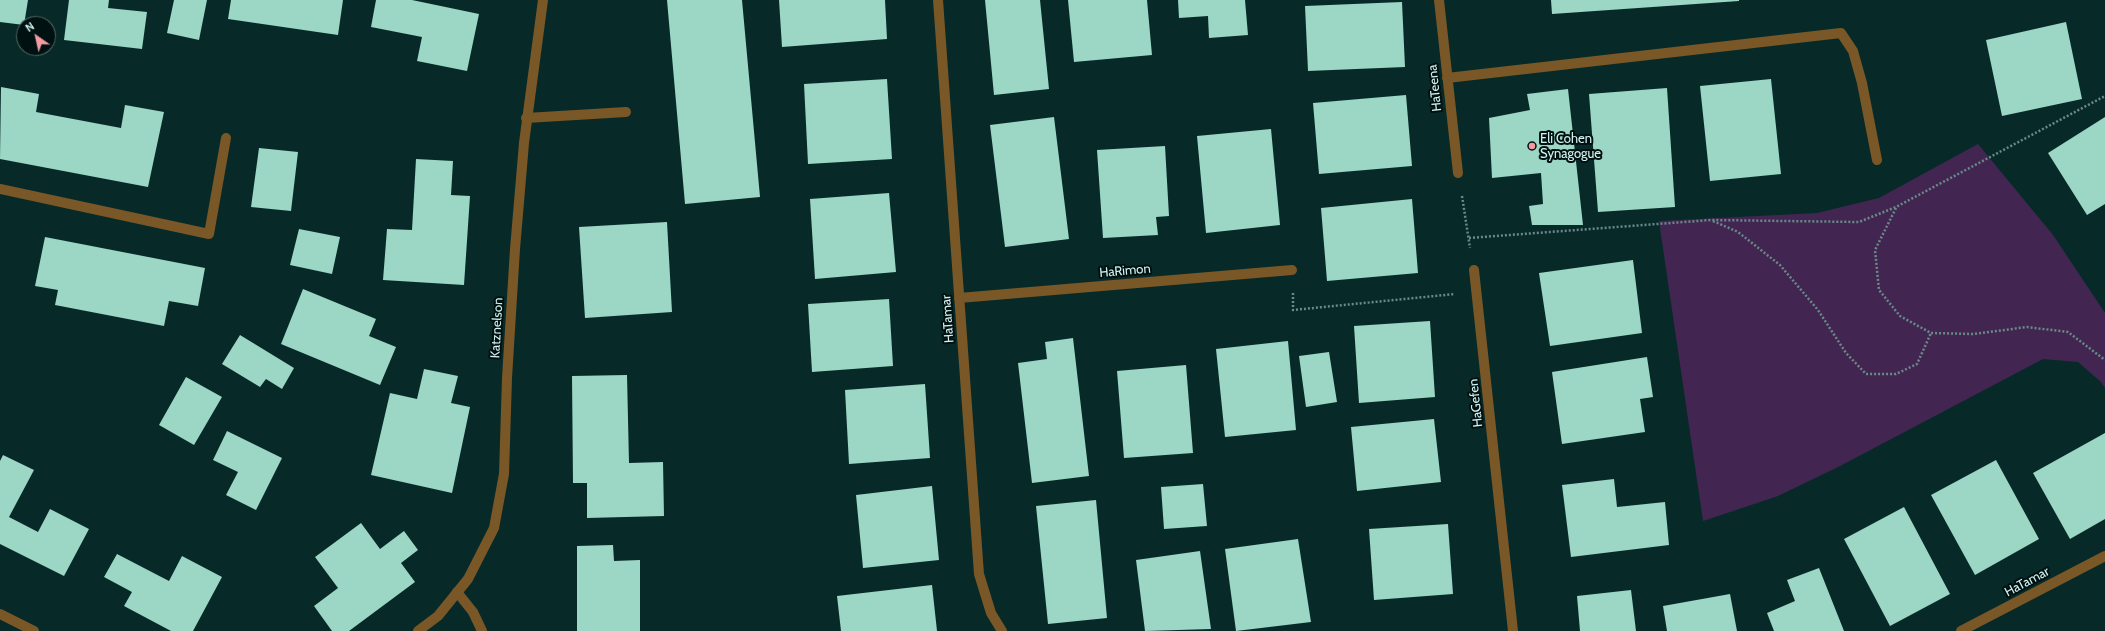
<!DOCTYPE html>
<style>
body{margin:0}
#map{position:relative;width:2105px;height:631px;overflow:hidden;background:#072a29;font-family:Cabin,sans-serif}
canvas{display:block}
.north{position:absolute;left:16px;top:16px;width:40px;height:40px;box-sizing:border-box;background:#011;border:1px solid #546b6b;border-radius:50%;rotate:326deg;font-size:11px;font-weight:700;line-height:16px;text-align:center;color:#d3f2f1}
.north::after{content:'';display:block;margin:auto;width:14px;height:18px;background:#f49aa3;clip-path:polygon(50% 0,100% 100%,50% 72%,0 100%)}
</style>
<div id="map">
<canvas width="2105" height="631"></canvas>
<div class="north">N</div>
</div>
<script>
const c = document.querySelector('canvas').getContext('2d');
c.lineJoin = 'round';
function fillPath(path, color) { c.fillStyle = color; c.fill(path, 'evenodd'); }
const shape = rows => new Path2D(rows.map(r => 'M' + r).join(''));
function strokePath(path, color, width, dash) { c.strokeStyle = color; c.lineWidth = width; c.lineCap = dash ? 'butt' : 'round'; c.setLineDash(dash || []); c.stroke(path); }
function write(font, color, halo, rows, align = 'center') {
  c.font = font + ' Cabin,sans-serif'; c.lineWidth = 4; c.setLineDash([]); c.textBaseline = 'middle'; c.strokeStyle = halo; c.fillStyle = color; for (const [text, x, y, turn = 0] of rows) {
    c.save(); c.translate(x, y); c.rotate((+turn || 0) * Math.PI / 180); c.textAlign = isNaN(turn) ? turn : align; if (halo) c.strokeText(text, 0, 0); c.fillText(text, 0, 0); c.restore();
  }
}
const green = shape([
 [1978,144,2053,235,2105,313,2105,388,2101,382,2078,362,2043,359,1840,466,1778,496,1703,521,1659,221,1817,213,1879,198]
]);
const building = shape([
 [0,0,28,0,24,25,0,22],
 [69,0,109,0,108,8,147,12,142,49,64,40],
 [174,0,207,0,199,40,167,33],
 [231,0,343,0,338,35,228,19],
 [376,0,412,0,479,14,467,71,417,61,422,37,371,27],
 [667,0,742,0,760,197,685,204],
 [779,0,885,0,887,39,782,47],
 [985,0,1040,0,1049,89,994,95],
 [1068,0,1147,0,1152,55,1074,62],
 [1178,0,1245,0,1248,35,1209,38,1208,16,1179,18],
 [1551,0,1739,0,1739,1,1552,14],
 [1402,2,1405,67,1308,71,1305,6],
 [2066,22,2082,99,2002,116,1986,40],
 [887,79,892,159,808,164,804,84],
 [1771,79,1781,174,1710,181,1700,86],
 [1,87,39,94,36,112,121,128,125,105,164,112,148,187,0,159],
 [1667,88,1675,207,1598,212,1589,94],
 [1568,89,1583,225,1532,225,1529,206,1543,204,1541,173,1492,178,1489,118,1530,110,1527,94],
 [1406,95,1412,166,1319,174,1313,103],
 [1054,117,1069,239,1005,247,990,125],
 [2105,117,2105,204,2087,215,2048,153],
 [1271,129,1280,225,1206,233,1197,136],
 [1165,146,1169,216,1156,217,1158,235,1103,238,1097,150],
 [259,148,298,152,291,211,251,207],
 [416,159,453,161,451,195,470,196,464,285,383,280,387,229,412,230],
 [889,193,896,272,815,279,810,199],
 [1412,199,1418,273,1327,281,1321,208],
 [667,222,672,312,585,318,579,227],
 [299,229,340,237,332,274,290,265],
 [45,237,205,268,198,306,169,301,164,326,55,305,58,290,35,286],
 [1633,260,1642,333,1550,346,1539,273],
 [303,289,376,319,369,336,396,347,380,385,281,344],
 [889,299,893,366,812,372,808,304],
 [1430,321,1435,397,1359,403,1354,326],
 [240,335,294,368,282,389,266,379,260,387,222,364],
 [1073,338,1089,476,1032,483,1018,363,1047,359,1045,342],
 [1288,341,1296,430,1225,437,1216,349],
 [1329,352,1337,402,1306,407,1299,356],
 [1647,357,1653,397,1640,399,1645,432,1562,444,1552,372],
 [1186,365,1193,453,1124,458,1117,371],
 [424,369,458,376,451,403,470,407,452,493,371,475,390,393,417,399],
 [627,375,629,463,663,462,664,516,587,518,587,483,573,483,572,376],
 [186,377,222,397,194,445,159,425],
 [925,384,930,458,849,464,845,390],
 [1434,419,1441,482,1357,491,1351,427],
 [227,431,282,458,256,510,226,495,238,472,213,460],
 [2105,433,2105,519,2070,539,2033,473],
 [3,455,34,470,9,517,38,532,50,509,89,529,64,576,0,544,0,461],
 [1996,460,2039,539,1975,575,1931,495],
 [1614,479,1617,507,1665,502,1669,545,1571,557,1562,485],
 [1203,484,1207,526,1164,529,1161,487],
 [932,486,939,560,863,568,856,495],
 [1096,500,1107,618,1048,624,1036,506],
 [1904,507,1950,594,1890,626,1844,539],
 [361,523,380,549,404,531,418,550,401,563,415,582,349,631,332,631,314,606,338,588,315,557],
 [1448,524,1453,594,1374,600,1369,529],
 [1298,539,1311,622,1236,631,1225,549],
 [613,545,614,561,640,560,640,631,577,631,577,546],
 [1200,551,1211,629,1145,631,1136,560],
 [117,554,169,581,182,556,222,577,193,631,171,631,124,606,132,592,104,577],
 [1819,568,1844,631,1774,631,1767,613,1795,601,1787,580],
 [932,585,937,631,841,631,837,596],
 [1631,590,1636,631,1580,631,1577,596],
 [1730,594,1737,631,1667,631,1663,606]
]);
const path = shape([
 [1462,196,1470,248],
 [1896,208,1875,250,1879,290,1900,316,1931,333,1974,334,2027,327,2068,332,2105,360],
 [1713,221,1738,232,1780,265,1818,310,1846,353,1866,374,1896,374,1917,364,1931,333],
 [1469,238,1711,220,1859,222,1896,207,2105,96],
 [1293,293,1293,310,1455,294]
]);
const lane = shape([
 [526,118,626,112],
 [457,592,473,612,482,631]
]);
const street = shape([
 [938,0,979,574,991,613,1002,631],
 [1439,0,1458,173],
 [1447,78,1841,33,1853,51,1862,83,1877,160],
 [0,189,209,234,226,138],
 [1474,270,1513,631],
 [959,298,1292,270],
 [0,614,34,631],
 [418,631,438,616,468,579,494,528,504,474,507,378,515,249,524,143,543,0],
 [1961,631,2105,556]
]);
const markers = [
 [1532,146,4,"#f49aa3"]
];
const streetNames = [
 ["HaTeena",1435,88,-96],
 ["HaRimon",1125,271,-5],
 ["HaTamar",948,319,-94],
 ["Katznelson",497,328,-87],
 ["HaGefen",1476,403,-96],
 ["HaTamar",2027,582,-28]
];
const poiNames = [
 ["Eli Cohen",1540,139],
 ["Synagogue",1540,154]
];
fillPath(green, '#422651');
fillPath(building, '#9cd6c4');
strokePath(path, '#698a89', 2.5, [2, 2]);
strokePath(lane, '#7a5726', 10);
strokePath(street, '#7a5726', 10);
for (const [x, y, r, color] of markers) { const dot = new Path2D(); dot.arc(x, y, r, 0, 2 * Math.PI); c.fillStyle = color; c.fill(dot); strokePath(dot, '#011', 1.5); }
write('13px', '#d3f2f1', '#011', streetNames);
write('13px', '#d3f2f1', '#011', poiNames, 'left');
</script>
